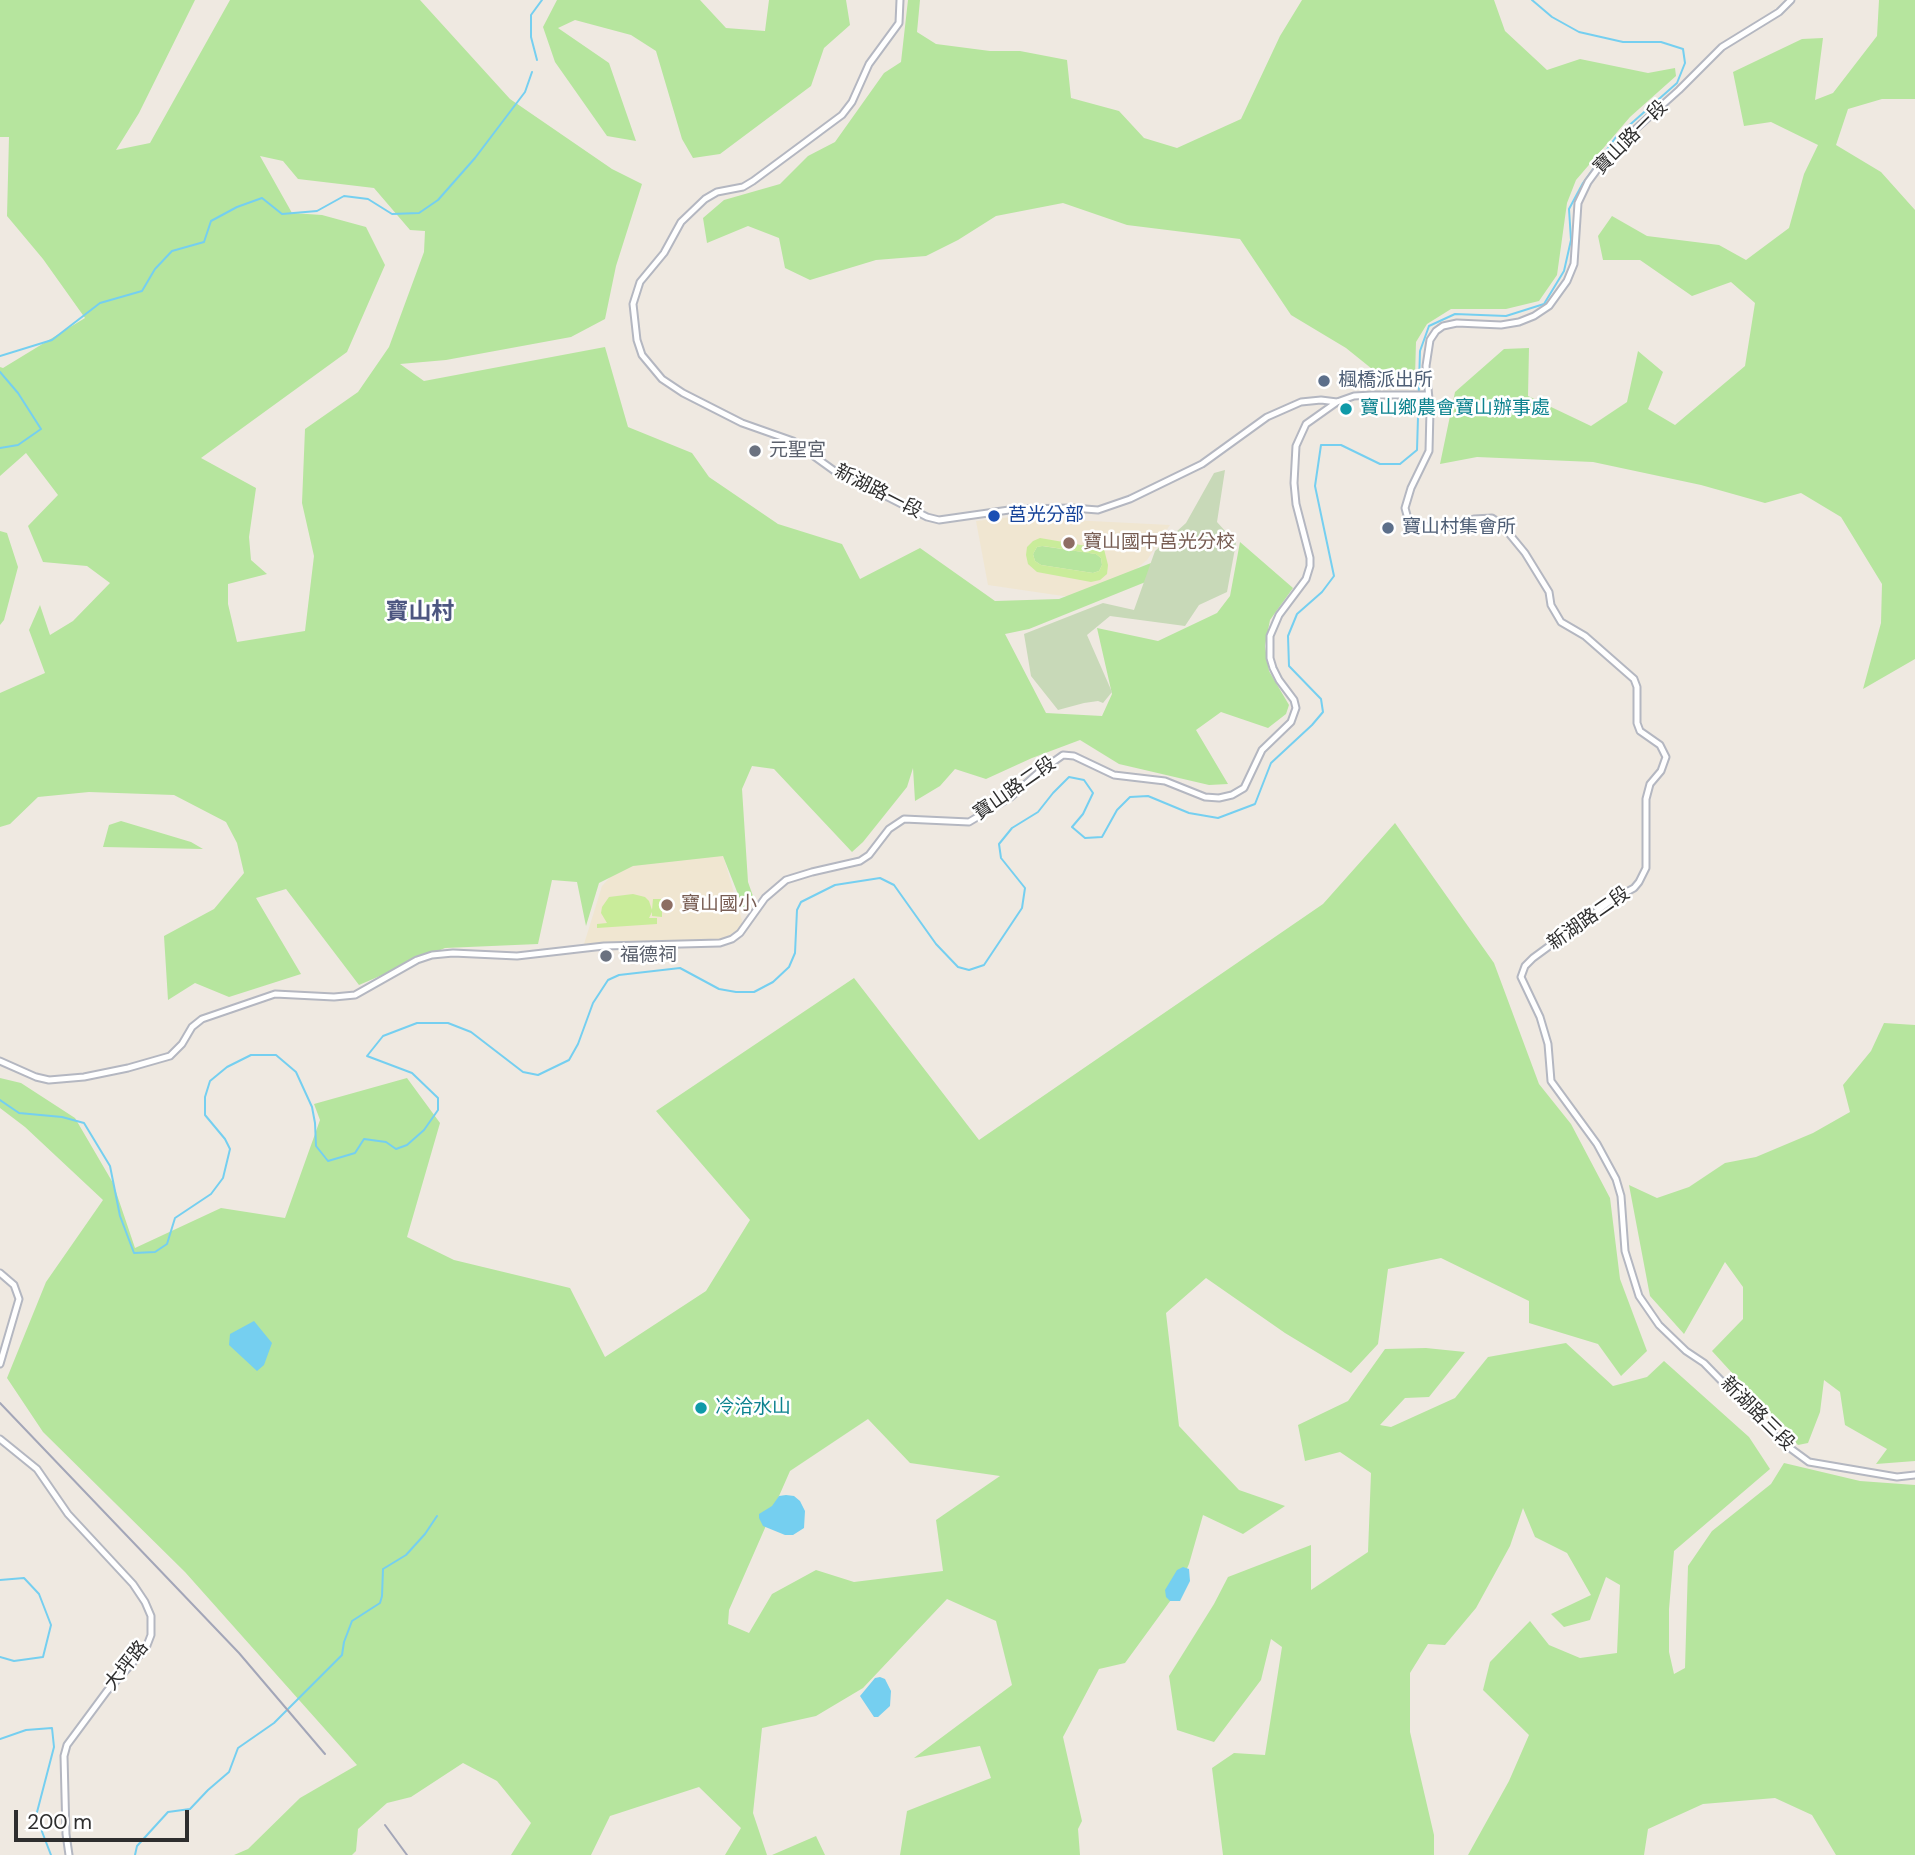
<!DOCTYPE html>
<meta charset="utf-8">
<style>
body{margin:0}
#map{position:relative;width:1915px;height:1855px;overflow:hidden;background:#efe9e1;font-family:"DM Sans",sans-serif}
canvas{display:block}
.scale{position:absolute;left:14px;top:1810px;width:175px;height:32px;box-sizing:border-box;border:4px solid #2e2e2e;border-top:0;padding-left:9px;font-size:21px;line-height:24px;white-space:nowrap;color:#2e2e2e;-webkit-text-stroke:5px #fff;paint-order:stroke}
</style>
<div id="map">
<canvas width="1915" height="1855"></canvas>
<div class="scale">200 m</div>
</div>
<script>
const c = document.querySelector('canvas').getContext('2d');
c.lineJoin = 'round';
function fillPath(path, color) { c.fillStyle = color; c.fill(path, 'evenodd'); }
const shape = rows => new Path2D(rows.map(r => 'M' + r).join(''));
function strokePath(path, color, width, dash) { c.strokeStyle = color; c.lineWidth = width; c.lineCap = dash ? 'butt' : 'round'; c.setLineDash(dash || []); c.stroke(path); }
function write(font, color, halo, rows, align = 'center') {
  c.font = font + ' "DM Sans","Noto Sans TC",sans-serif'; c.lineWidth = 5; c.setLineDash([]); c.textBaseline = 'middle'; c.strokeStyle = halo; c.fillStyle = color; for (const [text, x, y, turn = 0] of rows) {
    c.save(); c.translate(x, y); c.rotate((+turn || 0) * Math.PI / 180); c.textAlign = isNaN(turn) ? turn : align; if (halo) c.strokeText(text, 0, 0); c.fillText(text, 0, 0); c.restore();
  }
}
const education = shape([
 [1012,517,1170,525,1147,560,1097,601,988,585,976,521],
 [721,848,743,924,735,934,720,941,584,944,602,886,625,861]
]);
const green = shape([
 [0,0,195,0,139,113,116,150,150,143,230,0,420,0,510,99,612,169,642,184,616,266,605,319,571,337,446,360,400,364,424,381,605,347,628,427,692,453,709,477,778,524,842,544,860,579,920,548,995,601,1059,599,1151,563,1148,581,1029,629,1005,634,1046,713,1102,716,1112,694,1097,628,1158,641,1217,613,1230,596,1240,542,1293,588,1270,620,1265,646,1269,671,1289,705,1286,714,1268,728,1221,712,1196,730,1228,784,1209,785,1119,764,1080,740,1032,758,986,779,955,769,940,786,915,801,913,768,907,787,863,842,852,852,774,769,752,766,742,789,748,882,754,899,745,912,723,856,633,866,599,883,586,926,577,882,552,880,538,944,445,948,359,985,286,889,256,898,301,974,229,997,195,983,168,1000,164,936,214,909,244,873,237,843,226,822,174,795,89,792,38,797,10,824,0,827,0,693,45,673,29,630,40,605,50,635,73,621,110,583,87,566,43,562,28,526,58,495,26,453,0,476,0,367,3,368,85,318,43,259,7,216,9,137,0,137],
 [260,156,283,161,298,179,374,188,410,230,425,231,424,252,389,347,358,392,305,429,302,503,314,556,305,631,237,642,228,604,228,584,267,574,251,560,249,537,256,488,201,458,347,352,385,265,366,227,322,215,292,213],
 [557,0,700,0,726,28,765,31,769,0,846,0,850,25,824,48,811,86,720,154,693,158,682,139,656,51,631,35,575,20,558,28,609,63,636,141,607,136,555,62,543,27],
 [908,0,920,0,917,32,936,44,990,51,1020,51,1067,60,1071,98,1119,111,1144,138,1177,148,1241,119,1280,36,1302,0,1494,0,1505,31,1547,70,1580,59,1648,73,1675,68,1676,76,1630,117,1576,180,1567,203,1557,275,1539,301,1506,309,1451,309,1427,324,1416,342,1415,377,1400,382,1387,381,1346,348,1291,315,1240,239,1127,225,1063,203,996,216,958,240,926,256,876,260,810,280,785,268,779,238,748,226,707,243,703,218,724,200,780,184,808,156,835,142,884,73,901,62],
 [1879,0,1915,0,1915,99,1882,99,1848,109,1836,145,1881,172,1915,210,1915,659,1863,689,1881,623,1882,584,1841,517,1801,493,1765,503,1701,485,1593,462,1477,457,1440,464,1455,392,1504,349,1529,348,1528,396,1591,426,1627,402,1638,351,1663,372,1648,409,1675,425,1745,366,1755,303,1731,282,1692,296,1640,260,1603,260,1598,236,1612,216,1647,236,1719,245,1746,260,1789,228,1804,174,1818,145,1771,122,1744,126,1733,72,1802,39,1823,38,1815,100,1833,93,1877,36],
 [0,531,7,533,18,567,4,620,0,625],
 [1042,546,1096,554,1101,558,1102,565,1099,571,1093,573,1041,565,1035,561,1033,554,1037,547],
 [121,821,191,842,203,849,103,847,109,825],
 [1395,823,1494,963,1539,1084,1571,1124,1610,1198,1620,1279,1647,1351,1621,1376,1598,1344,1529,1323,1529,1301,1441,1258,1388,1269,1378,1344,1351,1373,1285,1333,1206,1278,1166,1313,1179,1426,1239,1490,1285,1506,1243,1534,1203,1515,1189,1564,1176,1593,1125,1663,1099,1669,1063,1737,1082,1821,1078,1829,1080,1855,900,1855,907,1811,991,1778,980,1746,914,1758,1012,1685,996,1621,947,1599,863,1688,816,1716,762,1728,753,1813,767,1855,725,1855,741,1828,699,1787,610,1816,591,1855,511,1855,531,1823,497,1781,463,1763,411,1797,387,1803,358,1829,356,1851,352,1855,234,1855,248,1849,300,1798,357,1765,185,1572,43,1432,7,1378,46,1282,103,1200,25,1127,0,1108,0,1078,21,1083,75,1118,113,1183,135,1248,221,1208,285,1218,320,1120,314,1104,407,1078,440,1123,407,1237,454,1260,570,1288,605,1357,706,1291,750,1220,656,1111,854,978,979,1140,1323,904],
 [868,1419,910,1463,1000,1476,936,1520,943,1571,854,1582,816,1570,772,1594,749,1633,728,1624,729,1610,790,1471],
 [1884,1023,1915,1025,1915,1461,1876,1464,1887,1449,1845,1425,1840,1392,1824,1380,1820,1412,1808,1443,1798,1445,1712,1351,1743,1319,1743,1287,1725,1262,1684,1334,1650,1296,1629,1185,1657,1198,1689,1187,1725,1163,1756,1157,1813,1133,1850,1112,1843,1085,1871,1051],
 [1566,1343,1613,1386,1647,1377,1664,1361,1749,1437,1770,1469,1674,1551,1669,1609,1669,1652,1674,1674,1685,1668,1688,1566,1712,1531,1771,1484,1784,1463,1860,1481,1915,1485,1915,1855,1836,1855,1812,1815,1775,1798,1703,1804,1648,1829,1644,1855,1468,1855,1509,1781,1529,1735,1483,1690,1490,1662,1530,1621,1549,1645,1580,1658,1617,1653,1620,1585,1606,1577,1590,1620,1564,1627,1551,1614,1591,1595,1567,1553,1535,1537,1523,1508,1510,1546,1476,1608,1445,1645,1428,1644,1410,1673,1410,1732,1434,1835,1434,1855,1223,1855,1212,1768,1234,1753,1265,1755,1282,1647,1271,1639,1261,1680,1214,1742,1177,1730,1169,1676,1214,1604,1228,1577,1311,1545,1311,1590,1368,1552,1371,1473,1340,1452,1305,1461,1298,1425,1348,1401,1385,1349,1426,1348,1465,1352,1429,1397,1405,1398,1380,1425,1391,1427,1455,1398,1488,1357],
 [816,1836,825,1855,772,1855]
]);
const cemetery = shape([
 [1225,470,1217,522,1236,543,1227,592,1199,605,1185,626,1110,616,1087,635,1112,692,1103,703,1098,701,1084,703,1058,710,1031,676,1024,634,1103,603,1134,610,1155,551,1186,523,1214,473]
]);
const pitch = shape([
 [1040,538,1104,549,1108,565,1107,574,1100,580,1091,582,1037,572,1028,564,1026,555,1027,547,1033,541],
 [1043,546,1096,554,1101,558,1102,565,1099,571,1093,573,1041,565,1035,561,1033,554,1037,547],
 [633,894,645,897,649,901,652,910,653,899,662,899,662,917,652,916,652,912,649,918,657,918,657,924,597,928,597,924,607,923,601,913,602,907,609,897]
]);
const water = shape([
 [254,1321,272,1343,264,1365,257,1371,229,1345,230,1334],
 [786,1495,794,1496,800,1501,805,1511,804,1528,793,1535,785,1535,763,1526,759,1518,759,1514,772,1506,779,1496],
 [1183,1567,1189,1569,1190,1581,1180,1601,1170,1601,1166,1597,1165,1590,1177,1570],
 [880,1677,885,1679,891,1691,890,1706,878,1717,874,1717,860,1696,875,1678]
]);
const stream = shape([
 [537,60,531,37,531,15,542,0],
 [0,356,52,340,100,303,142,291,155,269,172,251,204,242,211,221,237,207,262,198,282,214,317,211,344,196,368,199,392,214,419,213,438,200,475,158,525,92,532,72],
 [0,372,18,393,41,429,18,445,0,448],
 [0,1100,19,1113,62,1117,84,1123,110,1166,120,1216,134,1253,155,1252,167,1244,175,1218,211,1194,223,1178,230,1149,225,1139,205,1115,205,1097,210,1081,227,1067,251,1055,276,1055,296,1072,312,1107,315,1123,316,1146,328,1161,355,1153,364,1139,386,1142,396,1149,407,1145,424,1130,438,1110,438,1098,412,1073,367,1056,383,1036,417,1023,448,1023,471,1032,523,1072,538,1075,569,1060,578,1044,593,1003,608,980,619,975,680,968,719,989,736,992,754,992,773,982,789,967,795,953,797,910,801,902,835,885,880,878,894,885,936,944,958,967,969,970,984,965,1022,908,1025,888,1001,858,999,844,1012,828,1038,812,1053,793,1069,777,1084,780,1093,793,1083,814,1072,827,1085,838,1102,837,1117,810,1130,797,1148,796,1189,813,1218,818,1255,804,1271,763,1312,725,1323,712,1321,699,1289,666,1288,636,1297,614,1322,592,1334,576,1315,486,1321,445,1341,445,1380,464,1400,464,1417,450,1420,351,1429,326,1455,314,1506,316,1544,304,1564,271,1571,240,1569,209,1583,183,1616,137,1677,83,1685,63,1683,49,1661,42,1623,42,1579,32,1552,17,1532,0],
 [0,1580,24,1578,39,1594,51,1625,43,1657,14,1661,0,1657],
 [0,1739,26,1730,52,1728,54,1747,36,1816,51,1855],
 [135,1855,137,1846,168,1812,190,1809,208,1790,229,1772,238,1748,274,1723,342,1655,344,1642,352,1621,380,1603,382,1596,383,1569,406,1555,425,1534,437,1516]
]);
const minor = shape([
 [900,0,899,23,869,64,852,102,842,115,753,181,743,187,717,192,705,199,681,222,664,253,640,282,633,304,637,340,642,355,662,379,683,393,742,423,793,441,847,480,870,488,927,517,939,520,1016,509,1072,508,1098,510,1130,499,1202,464,1267,417,1301,402,1321,400,1337,402,1354,396,1372,395,1428,395],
 [1791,0,1779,12,1722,47,1679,90,1630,134,1602,163,1588,182,1578,203,1574,264,1567,281,1549,306,1534,316,1519,322,1501,325,1457,323,1443,326,1436,331,1430,340,1426,366,1430,410,1429,451,1411,488,1405,508,1408,519,1430,528,1450,526,1474,519,1492,518,1502,525,1525,553,1549,592,1551,605,1561,622,1585,636,1634,679,1637,687,1637,723,1640,731,1660,745,1666,757,1661,771,1650,784,1646,799,1646,868,1639,882,1634,888,1612,900,1533,958,1525,966,1521,977,1540,1017,1548,1044,1551,1081,1597,1144,1616,1179,1621,1196,1625,1251,1639,1296,1659,1325,1686,1351,1704,1363,1779,1440,1809,1462,1897,1477,1915,1475],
 [0,1061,36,1077,49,1080,84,1077,128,1068,170,1056,182,1044,192,1027,202,1019,275,994,334,997,355,995,417,960,432,955,453,953,517,956,604,946,720,943,732,939,740,933,765,898,786,880,812,872,860,861,869,855,889,829,904,819,969,822,1011,797,1039,772,1063,755,1074,756,1114,775,1165,781,1205,797,1219,798,1232,795,1244,788,1262,750,1291,722,1296,708,1294,700,1279,680,1273,668,1270,658,1270,636,1279,615,1306,579,1310,566,1310,558,1296,504,1294,483,1296,446,1306,424,1337,402],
 [0,1273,14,1285,19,1299,0,1364],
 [0,1439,37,1469,68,1514,133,1584,145,1602,151,1616,151,1635,146,1648,107,1691,67,1745,64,1756,66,1834,69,1855]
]);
const rail = shape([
 [0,1403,239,1653,325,1754],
 [385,1825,407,1855]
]);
const markers = [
 [1324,381,7,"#5c6f8a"],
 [1346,409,7,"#0f9aa8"],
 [755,451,7,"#6b7280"],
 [994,516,7,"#1a4fb4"],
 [1388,528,7,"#5c6f8a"],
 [1069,543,7,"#8d6e63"],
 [667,905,7,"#8d6e63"],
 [606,956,7,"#6b7280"],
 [701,1408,7,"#0f9aa8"]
];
const streetNames = [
 ["寶山路一段",1631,138,-45],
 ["新湖路一段",878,492,27],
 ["寶山路二段",1015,789,-35],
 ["新湖路二段",1589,919,-35],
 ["新湖路三段",1757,1414,45],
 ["大坪路",127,1666,-51]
];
const serviceNames = [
 ["楓橋派出所",1338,381],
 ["寶山村集會所",1402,528]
];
const cultureNames = [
 ["寶山鄉農會寶山辦事處",1360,409],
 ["冷洽水山",715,1408]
];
const worshipNames = [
 ["元聖宮",769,451],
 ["福德祠",620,956]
];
const transitNames = [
 ["莒光分部",1008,516]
];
const educationNames = [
 ["寶山國中莒光分校",1083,543],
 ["寶山國小",681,905]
];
const quarterNames = [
 ["寶山村",420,613]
];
fillPath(education, '#f0e6d1');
fillPath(green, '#b6e59e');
fillPath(cemetery, '#c8d9b8');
fillPath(pitch, '#c9ec9a');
fillPath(water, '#75cff0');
strokePath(stream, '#75cff0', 2);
strokePath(minor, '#b4b7c1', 9);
strokePath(minor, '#fff', 5);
strokePath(rail, '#a3a6b8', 2);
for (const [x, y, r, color] of markers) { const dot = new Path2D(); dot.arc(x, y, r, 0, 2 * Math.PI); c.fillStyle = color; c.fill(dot); strokePath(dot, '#fff', 2.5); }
write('19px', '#2e2e2e', '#fff', streetNames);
write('19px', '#4e5e75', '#fff', serviceNames, 'left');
write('19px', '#0d838f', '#fff', cultureNames, 'left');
write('19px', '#5b616d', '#fff', worshipNames, 'left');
write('19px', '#164399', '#fff', transitNames, 'left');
write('19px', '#785e54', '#fff', educationNames, 'left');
write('bold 23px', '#4d5680', '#fff', quarterNames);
</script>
